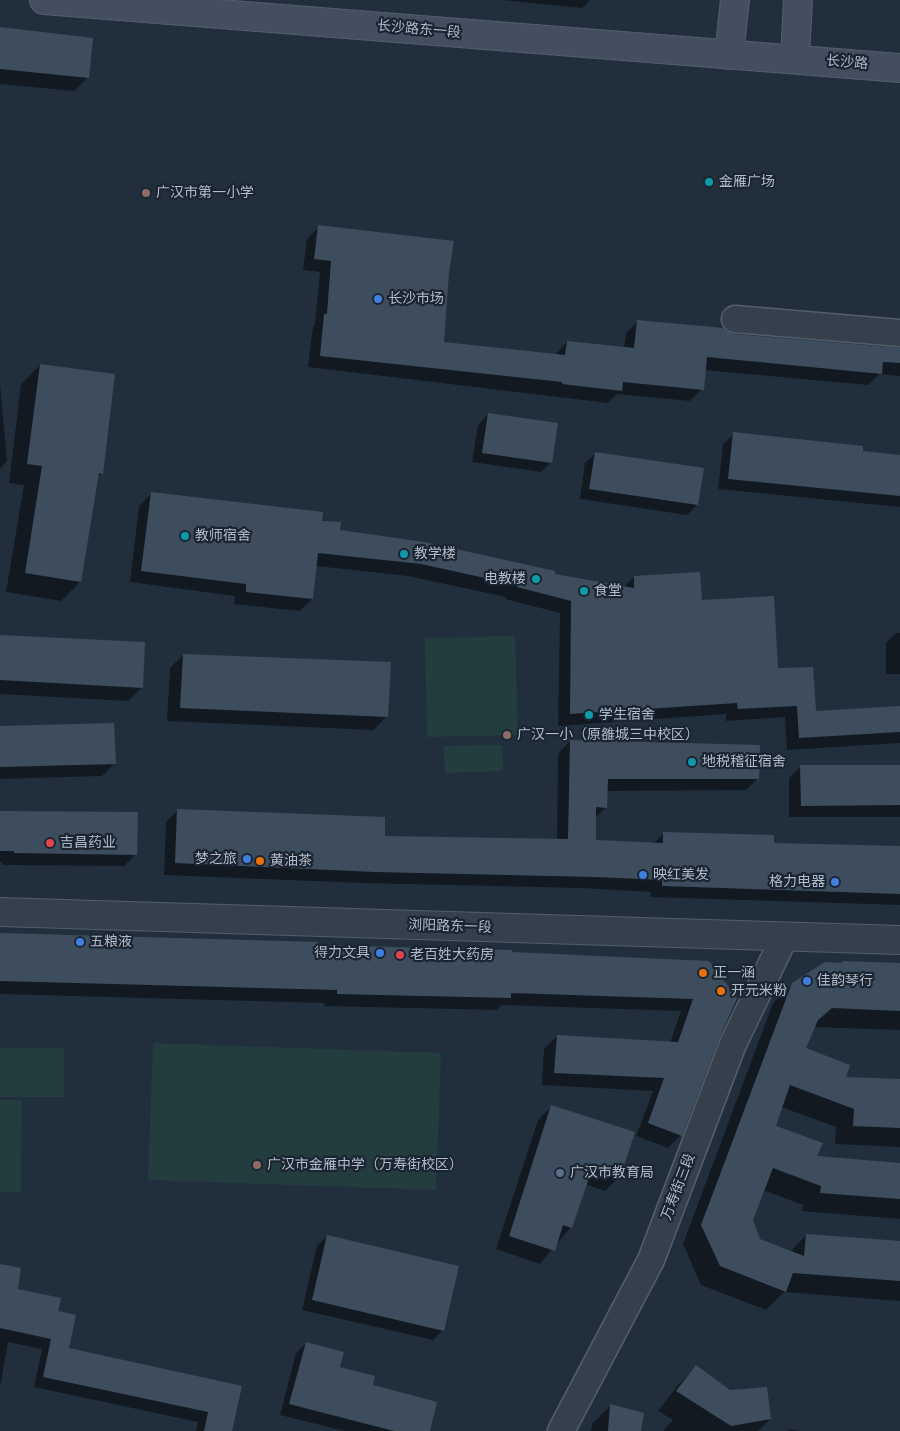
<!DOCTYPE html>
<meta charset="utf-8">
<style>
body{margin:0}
canvas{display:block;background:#212f3d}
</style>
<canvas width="900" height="1431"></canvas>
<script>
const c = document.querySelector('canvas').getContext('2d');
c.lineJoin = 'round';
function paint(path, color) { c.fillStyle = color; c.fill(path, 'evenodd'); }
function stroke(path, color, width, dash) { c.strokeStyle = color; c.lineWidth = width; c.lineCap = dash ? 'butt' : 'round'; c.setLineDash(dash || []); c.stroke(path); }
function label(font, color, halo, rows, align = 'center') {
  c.font = font + ' "Sofia Sans Condensed","Noto Sans SC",sans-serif'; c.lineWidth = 4.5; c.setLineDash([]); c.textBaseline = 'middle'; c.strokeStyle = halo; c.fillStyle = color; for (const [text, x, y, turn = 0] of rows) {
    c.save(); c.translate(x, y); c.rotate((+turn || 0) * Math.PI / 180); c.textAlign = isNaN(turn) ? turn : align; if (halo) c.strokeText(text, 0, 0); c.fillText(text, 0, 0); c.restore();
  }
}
const green = new Path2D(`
 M 515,636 L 518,735 L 427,737 L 425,638 Z
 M 502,745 L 503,771 L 445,773 L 444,746 Z
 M 153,1043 L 441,1053 L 436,1190 L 148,1180 Z
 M 0,1048 L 64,1048 L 64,1097 L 0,1097 Z
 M 0,1100 L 22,1100 L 21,1192 L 0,1192 Z`);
const shadow = new Path2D(`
 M 502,0 L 590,0 L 582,8 Z
 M 0,28 L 87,78 L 74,91 L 0,84 Z
 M 319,227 L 448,273 L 442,343 L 555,355 L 567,342 L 624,348 L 626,333 L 638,321 L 733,335 L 900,349 L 900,376 L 880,374 L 868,385 L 704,370 L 702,389 L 690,401 L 617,394 L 608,403 L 308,367 L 313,327 L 315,324 L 320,272 L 303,270 L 307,239 Z
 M 40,365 L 101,473 L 97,478 L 80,582 L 61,601 L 6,592 L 24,485 L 9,483 L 21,384 Z
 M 0,384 L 7,461 L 0,469 Z
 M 488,414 L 551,462 L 541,472 L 472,462 L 478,425 Z
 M 734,434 L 900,456 L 900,507 L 718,489 L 723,444 Z
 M 596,453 L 697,505 L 687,515 L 580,499 L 585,463 Z
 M 151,494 L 320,522 L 339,532 L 623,588 L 634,577 L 701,601 L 777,670 L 814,712 L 900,707 L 900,743 L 787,750 L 785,717 L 726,721 L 726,714 L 558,726 L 560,613 L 505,599 L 506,597 L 408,576 L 316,566 L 312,599 L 300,611 L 234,604 L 235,596 L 130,582 L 139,506 Z
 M 896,633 L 900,633 L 900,674 L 886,674 L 886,643 Z
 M 183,655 L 387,716 L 374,730 L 167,721 L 170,668 Z
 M 0,659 L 142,687 L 128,701 L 0,694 Z
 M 0,727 L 114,764 L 102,776 L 0,779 Z
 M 570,741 L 758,778 L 746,790 L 606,791 L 606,807 L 595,818 L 594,841 L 653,844 L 664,833 L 773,844 L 900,848 L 900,905 L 650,897 L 651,892 L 582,888 L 362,883 L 164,875 L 166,822 L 178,810 L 383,837 L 557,840 L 558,754 Z
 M 801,766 L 900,766 L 900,817 L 789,817 L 789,778 Z
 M 0,812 L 136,854 L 124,866 L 2,865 L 2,862 L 0,862 Z
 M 0,934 L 708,962 L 718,1038 L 681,1135 L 668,1148 L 636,1136 L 653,1091 L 542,1085 L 544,1049 L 557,1036 L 670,1043 L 681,1011 L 502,1005 L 497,1010 L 324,1006 L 325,1003 L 0,994 Z
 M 900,965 L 900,1030 L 813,1027 L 804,1049 L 844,1078 L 900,1080 L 900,1147 L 835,1144 L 836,1127 L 781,1107 L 774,1127 L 816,1158 L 900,1164 L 900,1219 L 802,1211 L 803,1205 L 763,1190 L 752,1220 L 759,1240 L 790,1252 L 806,1235 L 900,1242 L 900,1301 L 784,1292 L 766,1310 L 701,1285 L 683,1244 L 773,1003 L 793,984 Z
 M 552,1106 L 619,1177 L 605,1191 L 585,1184 L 571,1227 L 540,1264 L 496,1249 L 538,1120 Z
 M 327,1236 L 443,1330 L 433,1340 L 302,1310 L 317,1246 Z
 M 0,1267 L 16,1290 L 57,1312 L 68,1349 L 241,1387 L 231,1431 L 196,1431 L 198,1422 L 34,1387 L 42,1349 L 8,1342 L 0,1388 Z
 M 306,1343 L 339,1368 L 372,1386 L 429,1431 L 345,1431 L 280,1415 L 296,1353 Z
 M 696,1367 L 730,1391 L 770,1419 L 758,1431 L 663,1431 L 673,1420 L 658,1411 L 677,1386 Z
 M 611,1405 L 640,1431 L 591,1431 L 592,1424 Z
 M 789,1429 L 802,1431 L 787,1431 Z`);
const building = new Path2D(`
 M 0,27 L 93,38 L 89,78 L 0,69 Z
 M 318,225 L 454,241 L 449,273 L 444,342 L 565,355 L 567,341 L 634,348 L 637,320 L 723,328 L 734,334 L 900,348 L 900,363 L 883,362 L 882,374 L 707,357 L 704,390 L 623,382 L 622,391 L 562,384 L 562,382 L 320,356 L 324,314 L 327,314 L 331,261 L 314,259 Z
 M 40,364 L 115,374 L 103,474 L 99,473 L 81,582 L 25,573 L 42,466 L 27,464 Z
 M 488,413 L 558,423 L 552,463 L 482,453 Z
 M 733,432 L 863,446 L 863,451 L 900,455 L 900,496 L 728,479 Z
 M 595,452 L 704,468 L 698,505 L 589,489 Z
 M 151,492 L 323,512 L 322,521 L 341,522 L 340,530 L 424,542 L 555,571 L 555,574 L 634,588 L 634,576 L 700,572 L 702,600 L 774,596 L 778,668 L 813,667 L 816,711 L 900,706 L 900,732 L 799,738 L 797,706 L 738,709 L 737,703 L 570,714 L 571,601 L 517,587 L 517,585 L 421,564 L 318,553 L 313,599 L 246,592 L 246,584 L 141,571 Z
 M 0,635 L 145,642 L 143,688 L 0,680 Z
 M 183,654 L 391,662 L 388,717 L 180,708 Z
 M 114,723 L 116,764 L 0,767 L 0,726 Z
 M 570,740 L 760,745 L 759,779 L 608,779 L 607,808 L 596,807 L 596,840 L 663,843 L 663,832 L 774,835 L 774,843 L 900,846 L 900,894 L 662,886 L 662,880 L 595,877 L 375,872 L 175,863 L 177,809 L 385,817 L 385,836 L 568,839 Z
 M 800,765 L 900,765 L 900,805 L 801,806 Z
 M 0,811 L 138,812 L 137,855 L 14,853 L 14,851 L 0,851 Z
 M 0,933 L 318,942 L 318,945 L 512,950 L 512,952 L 709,961 L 737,998 L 719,1039 L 682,1136 L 648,1123 L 664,1078 L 554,1073 L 557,1035 L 678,1042 L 693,999 L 511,993 L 511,998 L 337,994 L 337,990 L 0,981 Z
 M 842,961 L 900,963 L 900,1011 L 832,1008 L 818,1020 L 806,1048 L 850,1065 L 846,1077 L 900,1079 L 900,1128 L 853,1126 L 854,1109 L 790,1085 L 776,1126 L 823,1143 L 817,1156 L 900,1163 L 900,1199 L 820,1193 L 821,1186 L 773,1168 L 753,1220 L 760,1239 L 804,1256 L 806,1234 L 900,1241 L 900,1281 L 793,1273 L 786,1292 L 720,1266 L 701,1225 L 792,983 L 825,962 L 842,963 Z
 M 551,1105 L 635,1132 L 620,1178 L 592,1169 L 572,1228 L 563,1225 L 555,1251 L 509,1236 Z
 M 327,1235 L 459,1266 L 444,1331 L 312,1300 Z
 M 0,1264 L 21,1268 L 18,1289 L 61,1298 L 58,1311 L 76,1315 L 69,1348 L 242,1386 L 232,1431 L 204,1431 L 208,1412 L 43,1377 L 51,1339 L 0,1328 Z
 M 306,1342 L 344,1352 L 340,1367 L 375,1376 L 373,1385 L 437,1402 L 430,1431 L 394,1431 L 289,1404 Z
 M 696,1365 L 730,1390 L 767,1387 L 771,1419 L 731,1426 L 676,1391 Z
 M 610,1404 L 644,1413 L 641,1431 L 608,1431 Z`);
const minor = new Path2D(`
 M 735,319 L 900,333
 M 561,1431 L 651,1260 L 733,1044 L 784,938`);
const tertiary = new Path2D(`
 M 0,912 L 900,940`);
const secondary = new Path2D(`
 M 44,0 L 900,68
 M 729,55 L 735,0
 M 795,58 L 798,0`);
const markers = [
 [709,182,5,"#0f9aa8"],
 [146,193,5,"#8d6e63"],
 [378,299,5,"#3f7fe0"],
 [185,536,5,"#0f9aa8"],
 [404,554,5,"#0f9aa8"],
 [536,579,5,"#0f9aa8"],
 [584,591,5,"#0f9aa8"],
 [589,715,5,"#0f9aa8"],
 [507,735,5,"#8d6e63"],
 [692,762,5,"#0f9aa8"],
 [50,843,5,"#e0444e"],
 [247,859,5,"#3f7fe0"],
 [260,861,5,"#e8710a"],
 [643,875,5,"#3f7fe0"],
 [835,882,5,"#3f7fe0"],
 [80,942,5,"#3f7fe0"],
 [380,953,5,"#3f7fe0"],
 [400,955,5,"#e0444e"],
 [703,973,5,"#e8710a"],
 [807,981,5,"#3f7fe0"],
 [721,991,5,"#e8710a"],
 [257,1165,5,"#8d6e63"],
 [560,1173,5,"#5c6f8a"]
];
const streetNames = [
 ["长沙路东一段",419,30,5],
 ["长沙路",847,63,5],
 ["浏阳路东一段",450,927,2],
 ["万寿街三段",679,1187,-69]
];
const poiNames = [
 ["金雁广场",719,182],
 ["广汉市第一小学",156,193],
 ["长沙市场",388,299],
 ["教师宿舍",195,536],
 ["教学楼",414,554],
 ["电教楼",526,579,"right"],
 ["食堂",594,591],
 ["学生宿舍",599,715],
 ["广汉一小（原雒城三中校区）",517,735],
 ["地税稽征宿舍",702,762],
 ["吉昌药业",60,843],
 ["梦之旅",237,859,"right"],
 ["黄油茶",270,861],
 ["映红美发",653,875],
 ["格力电器",825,882,"right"],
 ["五粮液",90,942],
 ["得力文具",370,953,"right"],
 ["老百姓大药房",410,955],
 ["正一涵",713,973],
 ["佳韵琴行",817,981],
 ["开元米粉",731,991],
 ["广汉市金雁中学（万寿街校区）",267,1165],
 ["广汉市教育局",570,1173]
];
paint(green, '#233c3e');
paint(shadow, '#0007');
paint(building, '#3d4d5d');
stroke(minor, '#545e6b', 29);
stroke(tertiary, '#545e6b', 30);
stroke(secondary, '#545e6b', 30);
stroke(minor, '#36404d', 26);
stroke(tertiary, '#36404d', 28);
stroke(secondary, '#434f61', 28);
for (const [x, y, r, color] of markers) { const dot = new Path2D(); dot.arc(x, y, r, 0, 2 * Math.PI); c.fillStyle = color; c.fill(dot); stroke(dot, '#1b2532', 2); }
label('14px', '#b1bbc9', '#1b2532', streetNames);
label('14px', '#b1bbc9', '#1b2532', poiNames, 'left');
</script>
